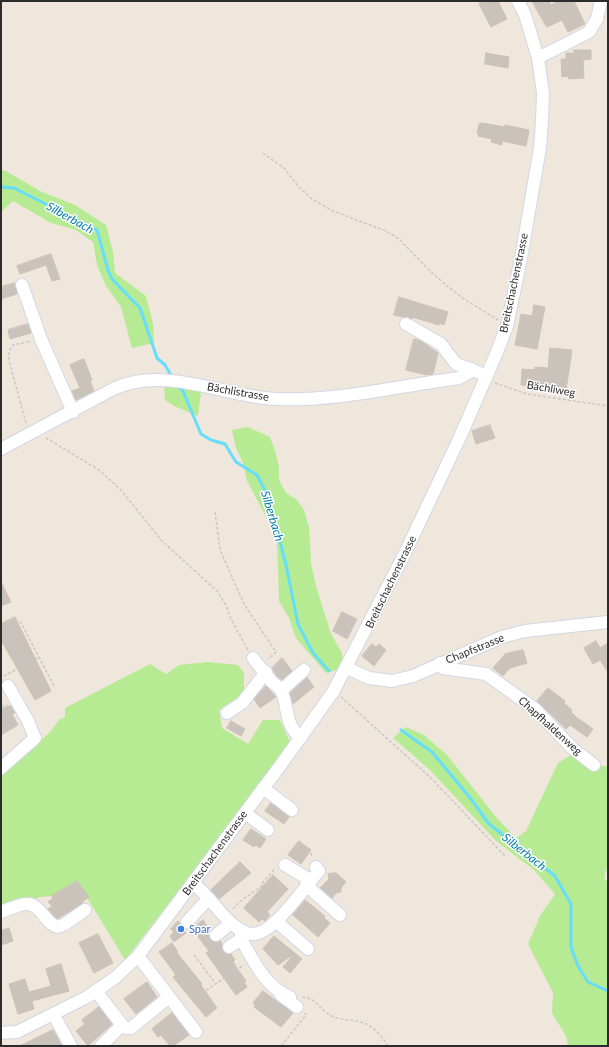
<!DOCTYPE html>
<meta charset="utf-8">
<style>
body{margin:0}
#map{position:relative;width:609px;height:1047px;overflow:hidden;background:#efe6dc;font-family:Lato,sans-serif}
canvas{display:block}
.frame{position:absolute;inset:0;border:2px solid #2c2c2c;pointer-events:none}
</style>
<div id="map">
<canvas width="609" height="1047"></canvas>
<div class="frame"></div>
</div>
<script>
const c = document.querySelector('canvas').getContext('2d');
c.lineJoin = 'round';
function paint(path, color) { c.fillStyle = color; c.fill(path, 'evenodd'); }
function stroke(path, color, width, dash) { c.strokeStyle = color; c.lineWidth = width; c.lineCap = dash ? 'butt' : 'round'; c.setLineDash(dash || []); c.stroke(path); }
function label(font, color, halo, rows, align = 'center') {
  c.font = font + ' Lato,sans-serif'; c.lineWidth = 3; c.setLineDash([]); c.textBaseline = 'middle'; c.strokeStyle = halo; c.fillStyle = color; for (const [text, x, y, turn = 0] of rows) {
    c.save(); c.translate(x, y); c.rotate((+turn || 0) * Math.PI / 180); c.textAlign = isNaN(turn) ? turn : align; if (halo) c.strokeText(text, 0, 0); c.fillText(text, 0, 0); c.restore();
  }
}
const green = new Path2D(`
 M 1,170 L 6,171 L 40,191 L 75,205 L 106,225 L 113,252 L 115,273 L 146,296 L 153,324 L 154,343 L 132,348 L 121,307 L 106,286 L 97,265 L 93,242 L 76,230 L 51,223 L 13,201 L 1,212 Z
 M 164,385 L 201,392 L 198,416 L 174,406 L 165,400 Z
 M 248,427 L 270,437 L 275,451 L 279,467 L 279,480 L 286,493 L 296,499 L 304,510 L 309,527 L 311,563 L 316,586 L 331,634 L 342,653 L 344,668 L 326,673 L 296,638 L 289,618 L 279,601 L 277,537 L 247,481 L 243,463 L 236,448 L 232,430 Z
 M 208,662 L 238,665 L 244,673 L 244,693 L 219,710 L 222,728 L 248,744 L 263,720 L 280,720 L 291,745 L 125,960 L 77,881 L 52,896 L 40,897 L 1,910 L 1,777 L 50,732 L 59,720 L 65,717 L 65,708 L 150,664 L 166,674 L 179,665 Z
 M 406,727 L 424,735 L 447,755 L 496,817 L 516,838 L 526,831 L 558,763 L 569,756 L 581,753 L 602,766 L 608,766 L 608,865 L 604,878 L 608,883 L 608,1046 L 568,1046 L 566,1036 L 552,1013 L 553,993 L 528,944 L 540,916 L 555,894 L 534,870 L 496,841 L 429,769 L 393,738 Z`);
const stream = new Path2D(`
 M 1,187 L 14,188 L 97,230 L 108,270 L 112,279 L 140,308 L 157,358 L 165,365 L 172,377
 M 177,386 L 183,391 L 201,434 L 211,440 L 225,444 L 236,462 L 257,475 L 268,496 L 286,565 L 298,624 L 313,653 L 329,671
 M 401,730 L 432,752 L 471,799 L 489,824 L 555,876 L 571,904 L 571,947 L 578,966 L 588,982 L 608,991`);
const building = new Path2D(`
 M 484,1 L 498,1 L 507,19 L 491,27 L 479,4 Z
 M 532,1 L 549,1 L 551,5 L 558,1 L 574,1 L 585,24 L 568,32 L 562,20 L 547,27 Z
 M 574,50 L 591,50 L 591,59 L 583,60 L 584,78 L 569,79 L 568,76 L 562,77 L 561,59 L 566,59 L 566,53 L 574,53 Z
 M 486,53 L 509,57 L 508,68 L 485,64 Z
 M 482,123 L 505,127 L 505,125 L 529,130 L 526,146 L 502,141 L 502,145 L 491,142 L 492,139 L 478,136 L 479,133 L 477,133 L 479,124 Z
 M 51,254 L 60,279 L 52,281 L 46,265 L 20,274 L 17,266 Z
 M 15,283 L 17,294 L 1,299 L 1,287 Z
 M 399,297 L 448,312 L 444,325 L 439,323 L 439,325 L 412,317 L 412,319 L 394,315 Z
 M 534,305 L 545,307 L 537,349 L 515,345 L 521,314 L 532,316 Z
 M 28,324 L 31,333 L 10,339 L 8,330 Z
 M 414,339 L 421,341 L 438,353 L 433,374 L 427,375 L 406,370 Z
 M 550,348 L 572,350 L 566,390 L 562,390 L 562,393 L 534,390 L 534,386 L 521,385 L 522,369 L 535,370 L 535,367 L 548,368 Z
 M 84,359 L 92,380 L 90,381 L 94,391 L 76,400 L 72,391 L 80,388 L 70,365 Z
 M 490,425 L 495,438 L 476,444 L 472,431 Z
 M 1,582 L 11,602 L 1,606 Z
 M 342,612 L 357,619 L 347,639 L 333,631 Z
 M 15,617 L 51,691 L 35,700 L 1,640 L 1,624 Z
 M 596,641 L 600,648 L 608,643 L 608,672 L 600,660 L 593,664 L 584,648 Z
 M 372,644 L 376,647 L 379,644 L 386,650 L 374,666 L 362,656 Z
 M 523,650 L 527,663 L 510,668 L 503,676 L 493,668 L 505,654 Z
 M 282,658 L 292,671 L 282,680 L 277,676 L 272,668 Z
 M 307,677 L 314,687 L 293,704 L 290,693 Z
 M 266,686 L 276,697 L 260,708 L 254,699 Z
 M 548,688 L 565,701 L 564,703 L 572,710 L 571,712 L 576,717 L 593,729 L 587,737 L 570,725 L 566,729 L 537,701 Z
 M 7,706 L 11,706 L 15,713 L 12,714 L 18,725 L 1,735 L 1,710 Z
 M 231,721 L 245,729 L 241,736 L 227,728 Z
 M 271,803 L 289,817 L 284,824 L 265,811 Z
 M 251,829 L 266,839 L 260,848 L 256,845 L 254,847 L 243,840 Z
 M 299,841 L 311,850 L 301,864 L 288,855 Z
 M 240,862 L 251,873 L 219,899 L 211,890 Z
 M 336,873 L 346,882 L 341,888 L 341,892 L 336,893 L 332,898 L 320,888 L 329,879 L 328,874 Z
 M 273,875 L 288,889 L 267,912 L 270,915 L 265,921 L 262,919 L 259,922 L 244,908 Z
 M 77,881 L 89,897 L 82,902 L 83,903 L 57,919 L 48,909 L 52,906 L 48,902 L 53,898 L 52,896 Z
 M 305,900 L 325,916 L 324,918 L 330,923 L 318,937 L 293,915 Z
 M 203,920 L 210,930 L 209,936 L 210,939 L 214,942 L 221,941 L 223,951 L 226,954 L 231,954 L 235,960 L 233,961 L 236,967 L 246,981 L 244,982 L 247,987 L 236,995 L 206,953 L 209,951 L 205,946 L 192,929 Z
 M 178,921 L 186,933 L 174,942 L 170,936 L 174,932 L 171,929 Z
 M 9,928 L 13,941 L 1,945 L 1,931 Z
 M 98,934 L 113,963 L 94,973 L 79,943 Z
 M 274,936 L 302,959 L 290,973 L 283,967 L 294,954 L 278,965 L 263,949 Z
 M 172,943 L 178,952 L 177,953 L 202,984 L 201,985 L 217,1008 L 206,1017 L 173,977 L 176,975 L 159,952 Z
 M 61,964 L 69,991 L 32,1001 L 34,1009 L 18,1014 L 9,984 L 25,979 L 29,992 L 51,986 L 46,969 Z
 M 147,982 L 157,997 L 136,1014 L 124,999 Z
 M 263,991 L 293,1013 L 281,1027 L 254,1007 L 255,1005 L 253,1003 Z
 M 99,1007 L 112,1024 L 88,1046 L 76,1031 L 85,1024 L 82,1020 Z
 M 172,1013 L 189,1035 L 173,1046 L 170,1046 L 161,1035 L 158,1037 L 152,1029 Z
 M 53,1030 L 62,1046 L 20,1046 Z`);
const path = new Path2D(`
 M 263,153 L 284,168 L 299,187 L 312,199 L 333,211 L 386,231 L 399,239 L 429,270 L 447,286 L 464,299 L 498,320
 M 495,383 L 527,394 L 608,406
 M 26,423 L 9,361 L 9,351 L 13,345 L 31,341
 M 46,438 L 99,470 L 121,490 L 162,541 L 217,591 L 226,605 L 231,619 L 248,650
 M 215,512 L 220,550 L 244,604 L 276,652 L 268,659
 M 20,621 L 55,688
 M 4,676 L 39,657
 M 341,697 L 431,778 L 506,857
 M 1,707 L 6,704
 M 603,769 L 608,772
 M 311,853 L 312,858
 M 233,909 L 239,902 L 263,885 L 263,882 L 275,869
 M 194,955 L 215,983
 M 202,993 L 244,965
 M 302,997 C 317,998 319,1009 330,1015 C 340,1021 350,1019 360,1022 C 372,1024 382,1036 388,1046
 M 281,1046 L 306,1015 L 305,1013`);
const minor = new Path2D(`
 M 538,58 L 589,32 L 597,19 L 601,1
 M 22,285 L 41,339 L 73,412
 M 406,324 L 441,344 L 456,364 L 473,370
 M 1,449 L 115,388 C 167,366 222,396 275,399 C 336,402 398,386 459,378 L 473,370 L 486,376
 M 253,658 C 259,666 265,673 271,681 C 274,684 280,687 282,692 C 288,707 285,726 301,738
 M 440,663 L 443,668 L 486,674 L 535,709 L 572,748 L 594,765
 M 347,668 L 369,678 L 392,681 L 413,676 L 502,637 L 525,631 L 608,622
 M 282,690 L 304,670
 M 227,713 L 242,703 L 266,672
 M 1,768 L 35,738 L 28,721 L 8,686
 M 263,788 L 292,810
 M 245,813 L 268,830
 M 285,865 L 310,880
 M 193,883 C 207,894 218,911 231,923 C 237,928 244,934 253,934 C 275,933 304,887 319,871 L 316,867
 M 306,885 L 340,915
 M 1,912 C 9,909 17,905 25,904 C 40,902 45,924 58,927 L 65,924 L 85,910
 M 276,921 L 308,949
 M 187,922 L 208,899
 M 241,931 L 241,939 C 254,961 264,986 290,997
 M 216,935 L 231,923
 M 229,947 L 241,939
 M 138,956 L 196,1032
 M 96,991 L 122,1025 L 101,1046
 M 281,995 L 297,1007
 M 53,1014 L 71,1046
 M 122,1025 L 126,1028 L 131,1028 L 169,997
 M 1,1033 L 17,1032 L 87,997 L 116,977 L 138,956 L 280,766 L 333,692 L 405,553 L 460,437 L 497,352 L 507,326 L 521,258 L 540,148 L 542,121 L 543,93 L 538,58 L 525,15 L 518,1`);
const markers = [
 [181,929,4,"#3f7fe0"]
];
const streetNames = [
 ["Breitschachenstrasse",514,283,-78],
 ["Bächliweg",551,389,10],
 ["Bächlistrasse",238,392,10],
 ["Breitschachenstrasse",391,582,-64],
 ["Chapfstrasse",475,649,-22],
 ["Chapfhaldenweg",550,726,42],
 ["Breitschachenstrasse",215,853,-54]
];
const shopNames = [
 ["Spar",189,929]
];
const waterNames = [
 ["Silberbach",70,218,29],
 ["Silberbach",272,516,73],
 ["Silberbach",524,852,38]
];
paint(green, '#b7eb93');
stroke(stream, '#65defb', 3);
paint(building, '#cac3bc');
stroke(building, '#cbc2b6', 1);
stroke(minor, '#d1d7e6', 14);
stroke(path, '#c8c8c8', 1.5, [3, 2]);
stroke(minor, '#fff', 12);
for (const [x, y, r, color] of markers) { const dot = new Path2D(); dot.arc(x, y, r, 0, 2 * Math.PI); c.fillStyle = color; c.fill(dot); stroke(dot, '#fff', 1.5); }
label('11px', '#2c2c2c', '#fff', streetNames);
label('11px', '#366cbe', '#fff', shopNames, 'left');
label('italic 12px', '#007cab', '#fff', waterNames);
</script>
